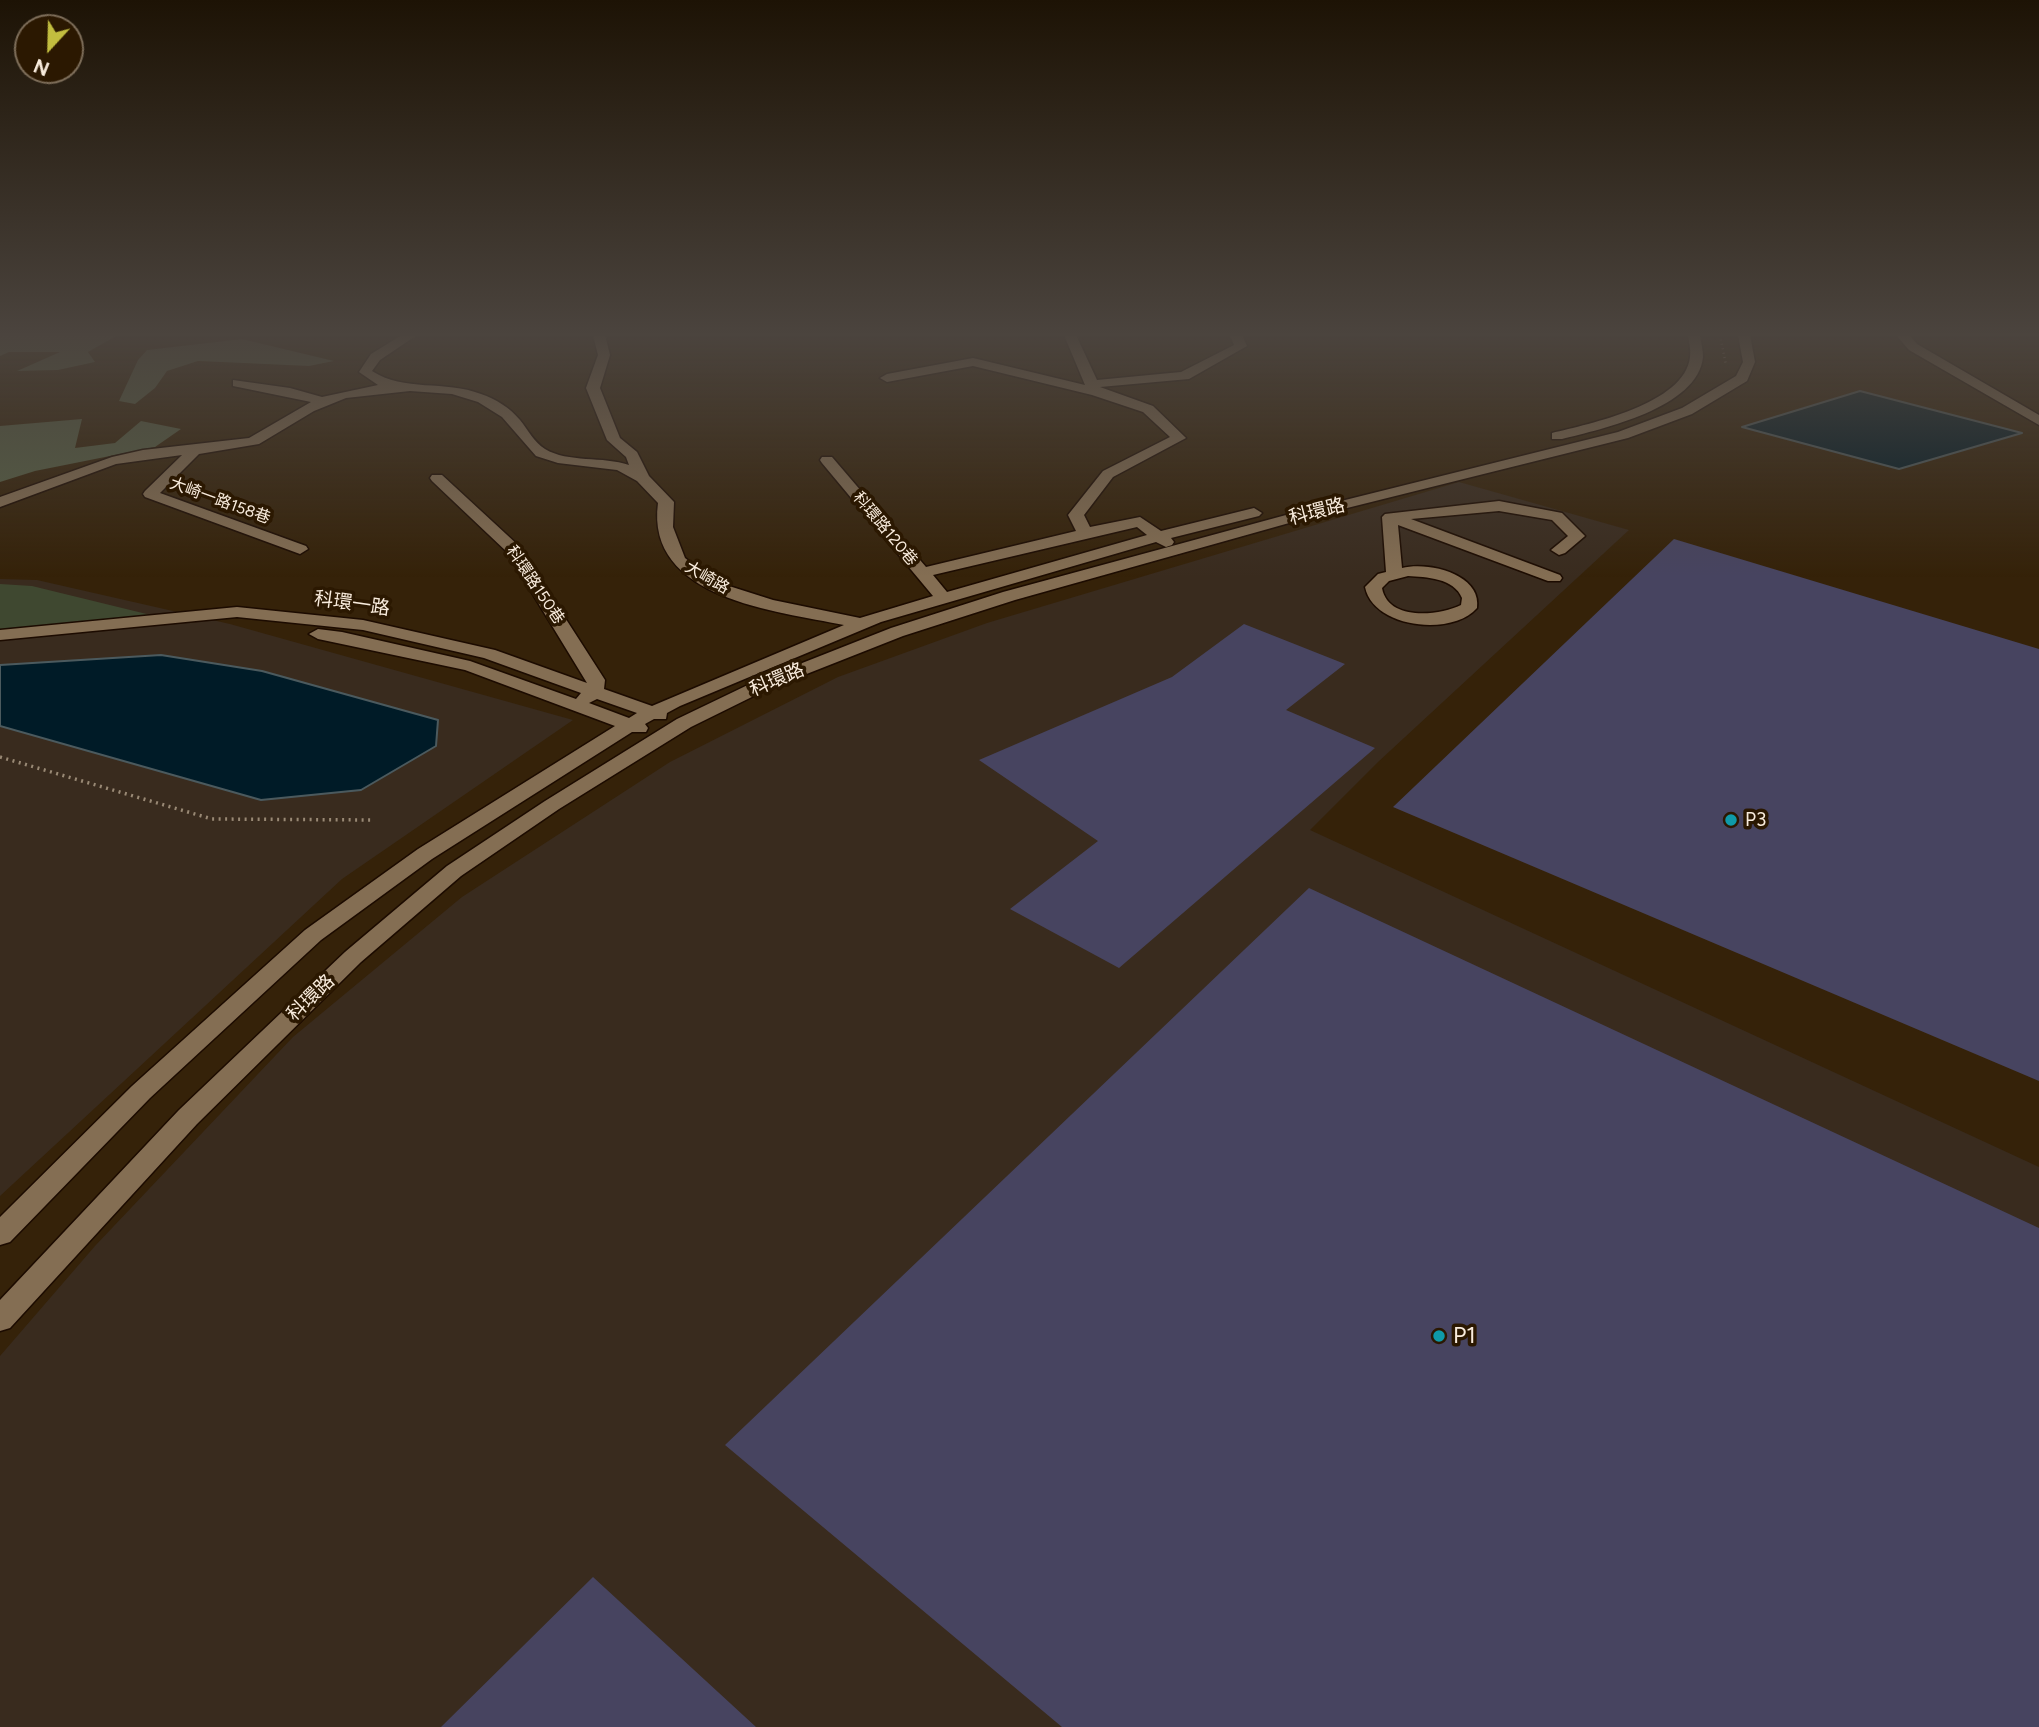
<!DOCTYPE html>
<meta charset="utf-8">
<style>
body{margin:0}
#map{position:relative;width:2039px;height:1727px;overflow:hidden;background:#352209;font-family:Figtree,sans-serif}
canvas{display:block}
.north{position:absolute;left:14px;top:14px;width:70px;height:70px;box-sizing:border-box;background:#2b1801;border:2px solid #7d6d59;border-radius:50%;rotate:202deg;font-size:19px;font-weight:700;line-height:28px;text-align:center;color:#f9ecdd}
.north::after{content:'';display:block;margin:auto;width:24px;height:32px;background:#c2bd3f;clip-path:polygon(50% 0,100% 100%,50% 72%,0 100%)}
</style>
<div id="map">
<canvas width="2039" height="1727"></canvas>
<div class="north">N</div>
</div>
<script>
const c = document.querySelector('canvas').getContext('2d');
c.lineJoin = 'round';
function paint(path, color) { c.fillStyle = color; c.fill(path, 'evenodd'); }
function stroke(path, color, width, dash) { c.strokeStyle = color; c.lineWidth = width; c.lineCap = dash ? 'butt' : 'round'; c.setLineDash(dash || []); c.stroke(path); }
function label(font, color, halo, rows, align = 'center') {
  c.font = font + ' Figtree,"Noto Sans TC",sans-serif'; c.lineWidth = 7; c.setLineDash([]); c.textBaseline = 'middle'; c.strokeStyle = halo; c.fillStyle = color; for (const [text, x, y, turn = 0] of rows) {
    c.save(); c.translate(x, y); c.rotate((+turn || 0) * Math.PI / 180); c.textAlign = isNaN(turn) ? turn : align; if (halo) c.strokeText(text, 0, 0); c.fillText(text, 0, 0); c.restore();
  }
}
const industrial = new Path2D(`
 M 1459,482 L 1629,530 L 1378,762 L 1310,830 L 2039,1167 L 2039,1727 L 0,1727 L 0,1356 L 95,1246 L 293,1037 L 462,897 L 670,762 L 838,677 L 987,623 Z
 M 0,579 L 37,580 L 230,624 L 573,720 L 342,879 L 0,1196 Z`);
const green = new Path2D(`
 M 0,584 L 32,586 L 163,618 L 0,631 Z`);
const forest = new Path2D(`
 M 0,335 L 118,335 L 88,352 L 95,362 L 58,370 L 17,371 L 60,352 L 9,352 L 0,356 Z
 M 242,339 L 334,361 L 309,366 L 198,361 L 167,371 L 155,388 L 135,404 L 119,401 L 138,360 L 147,350 Z
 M 82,419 L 75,448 L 115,443 L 141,421 L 181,429 L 155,447 L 35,471 L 0,482 L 0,426 Z`);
const water = new Path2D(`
 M 1860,391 L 2022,433 L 1899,469 L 1742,427 Z
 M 161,655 L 262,671 L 438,720 L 436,746 L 361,790 L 261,800 L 0,726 L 0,665 Z`);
const building = new Path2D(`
 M 1674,539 L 2039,649 L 2039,1081 L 1393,807 Z
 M 1244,624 L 1345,664 L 1286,710 L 1375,748 L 1119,968 L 1010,909 L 1098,841 L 979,760 L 1172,677 Z
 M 1309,888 L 2039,1228 L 2039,1727 L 1062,1727 L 725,1445 Z
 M 593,1577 L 756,1727 L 441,1727 Z`);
const pathFar1 = new Path2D(`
 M 1720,335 L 1726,365`);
const path = new Path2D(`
 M 0,757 L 212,819 L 374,820`);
const minor = new Path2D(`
 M 402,335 L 417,335 L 380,360 L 372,371 C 404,392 445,380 481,394 C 496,399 510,408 520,420 C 528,430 534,442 545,449 C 568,463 603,456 629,465 L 626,457 L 607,440 L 586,388 L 598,355 L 593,335 L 605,335 L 610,355 L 600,388 L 620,438 L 637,452 L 649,476 L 674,502 L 673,527 L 685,558 L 708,576 L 729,586 L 773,600 L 860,618 L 933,596 L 822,463 L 820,460 L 822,457 L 832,457 L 926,567 L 1076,531 L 1068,515 L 1103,471 L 1170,437 L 1143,412 L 1092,395 L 973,366 L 887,382 L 880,378 L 887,374 L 973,358 L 1085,385 L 1064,335 L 1076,335 L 1097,380 L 1181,372 L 1234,345 L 1230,335 L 1242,335 L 1247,346 L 1189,379 L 1100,387 L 1153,406 L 1186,438 L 1113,477 L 1084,515 L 1090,527 L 1140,517 L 1161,531 L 1254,508 L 1262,513 L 1259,516 L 1171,538 L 1174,542 L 1172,545 L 1166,547 L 1156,542 L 881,622 L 680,706 L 667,713 L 666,719 L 654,719 L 645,724 L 648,728 L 646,732 L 632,732 L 432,859 L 321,940 L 150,1098 L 10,1242 L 0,1245 L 0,1217 L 132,1086 L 305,930 L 418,849 L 615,726 L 465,670 L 318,639 L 309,634 L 318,629 L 342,632 L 470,661 L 576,699 L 581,693 L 484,658 L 363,630 L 237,617 L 0,640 L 0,630 L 237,607 L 363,620 L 495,650 L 587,683 L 507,552 L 432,481 L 430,478 L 432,475 L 442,475 L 519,546 L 605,680 L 604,689 L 652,706 L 844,625 C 776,611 645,599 658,503 L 637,481 L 617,470 L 558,463 L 536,456 L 502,417 L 478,402 L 452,394 L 410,391 L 346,398 L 314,411 L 259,444 L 199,454 L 160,493 L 306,546 L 308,549 L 300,554 L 145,497 L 143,494 L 145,491 L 182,455 L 116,464 L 0,507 L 0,497 L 112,457 L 143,450 L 249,438 L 311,402 L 233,386 L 233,380 L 290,388 L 322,397 L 378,385 L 359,372 L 371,354 ZM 1137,527 L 1147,535 L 947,592 L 933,575 ZM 597,699 L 637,713 L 629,718 L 589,703 Z
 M 1688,335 L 1700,335 C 1701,342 1703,350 1703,357 C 1698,408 1602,429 1562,439 L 1552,439 L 1552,433 C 1589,424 1685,404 1690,357 C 1691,350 1689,342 1688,335 Z
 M 1738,335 L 1750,335 L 1755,362 L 1747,381 L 1692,414 L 1628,438 L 1307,518 L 1015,600 L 903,636 L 766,690 L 691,727 L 559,809 L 461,876 L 361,962 L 197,1124 L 10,1328 L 0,1331 L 0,1300 L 179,1110 L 345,952 L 447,866 L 545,801 L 677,719 L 754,682 L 891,628 L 1003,592 L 1297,512 L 1618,432 L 1682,408 L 1736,376 L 1743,362 Z
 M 1896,335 L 1909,335 L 1917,344 L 2039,415 L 2039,425 L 1909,350 Z
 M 1499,501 L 1562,513 L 1585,536 L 1565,553 L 1559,555 L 1551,550 L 1568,536 L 1552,520 L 1499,511 L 1411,519 L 1560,575 L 1562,578 L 1560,581 L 1548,581 L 1398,525 L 1402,568 C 1428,561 1482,574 1477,608 C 1452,637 1373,628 1365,587 L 1378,574 L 1386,572 L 1382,517 L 1385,514 ZM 1408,576 C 1426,577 1454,578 1462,598 L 1461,605 C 1438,616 1388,621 1382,588 L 1389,581 Z`);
const markers = [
 [1731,820,7,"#0f9aa8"],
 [1439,1336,7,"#0f9aa8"]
];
const farStreetnames = [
 ["大崎一路158巷",220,501,20],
 ["科環路120巷",885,529,50],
 ["大崎路",707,578,30],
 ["科環路150巷",535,585,56]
];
const streetNames = [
 ["科環路",1317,512,-14],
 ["科環一路",352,604,8],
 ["科環路",777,680,-23],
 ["科環路",311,998,-44]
];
const poiNames = [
 ["P3",1745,820]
];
const nearPoinames = [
 ["P1",1453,1336]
];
paint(industrial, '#392b1e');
paint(green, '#3f4830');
paint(forest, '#566046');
paint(water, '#001b27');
stroke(water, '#4b5a5e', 2);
paint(building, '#474460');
stroke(minor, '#1c0b00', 3);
stroke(pathFar1, '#998975', 2.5, [1, 3.5]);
stroke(path, '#998975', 3.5, [2, 4.5]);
paint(minor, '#846e53');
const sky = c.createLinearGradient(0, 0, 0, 577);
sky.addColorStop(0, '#1d1305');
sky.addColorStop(0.58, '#4b443e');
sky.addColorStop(1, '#4b443e00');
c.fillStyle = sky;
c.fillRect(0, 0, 2039, 577);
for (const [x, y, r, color] of markers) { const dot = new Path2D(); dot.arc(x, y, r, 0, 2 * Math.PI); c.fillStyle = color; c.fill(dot); stroke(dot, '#2b1801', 2.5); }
label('16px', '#f9ecdd', '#2b1801', farStreetnames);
label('19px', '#f9ecdd', '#2b1801', streetNames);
label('19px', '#f9ecdd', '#2b1801', poiNames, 'left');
label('23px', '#f9ecdd', '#2b1801', nearPoinames, 'left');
</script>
